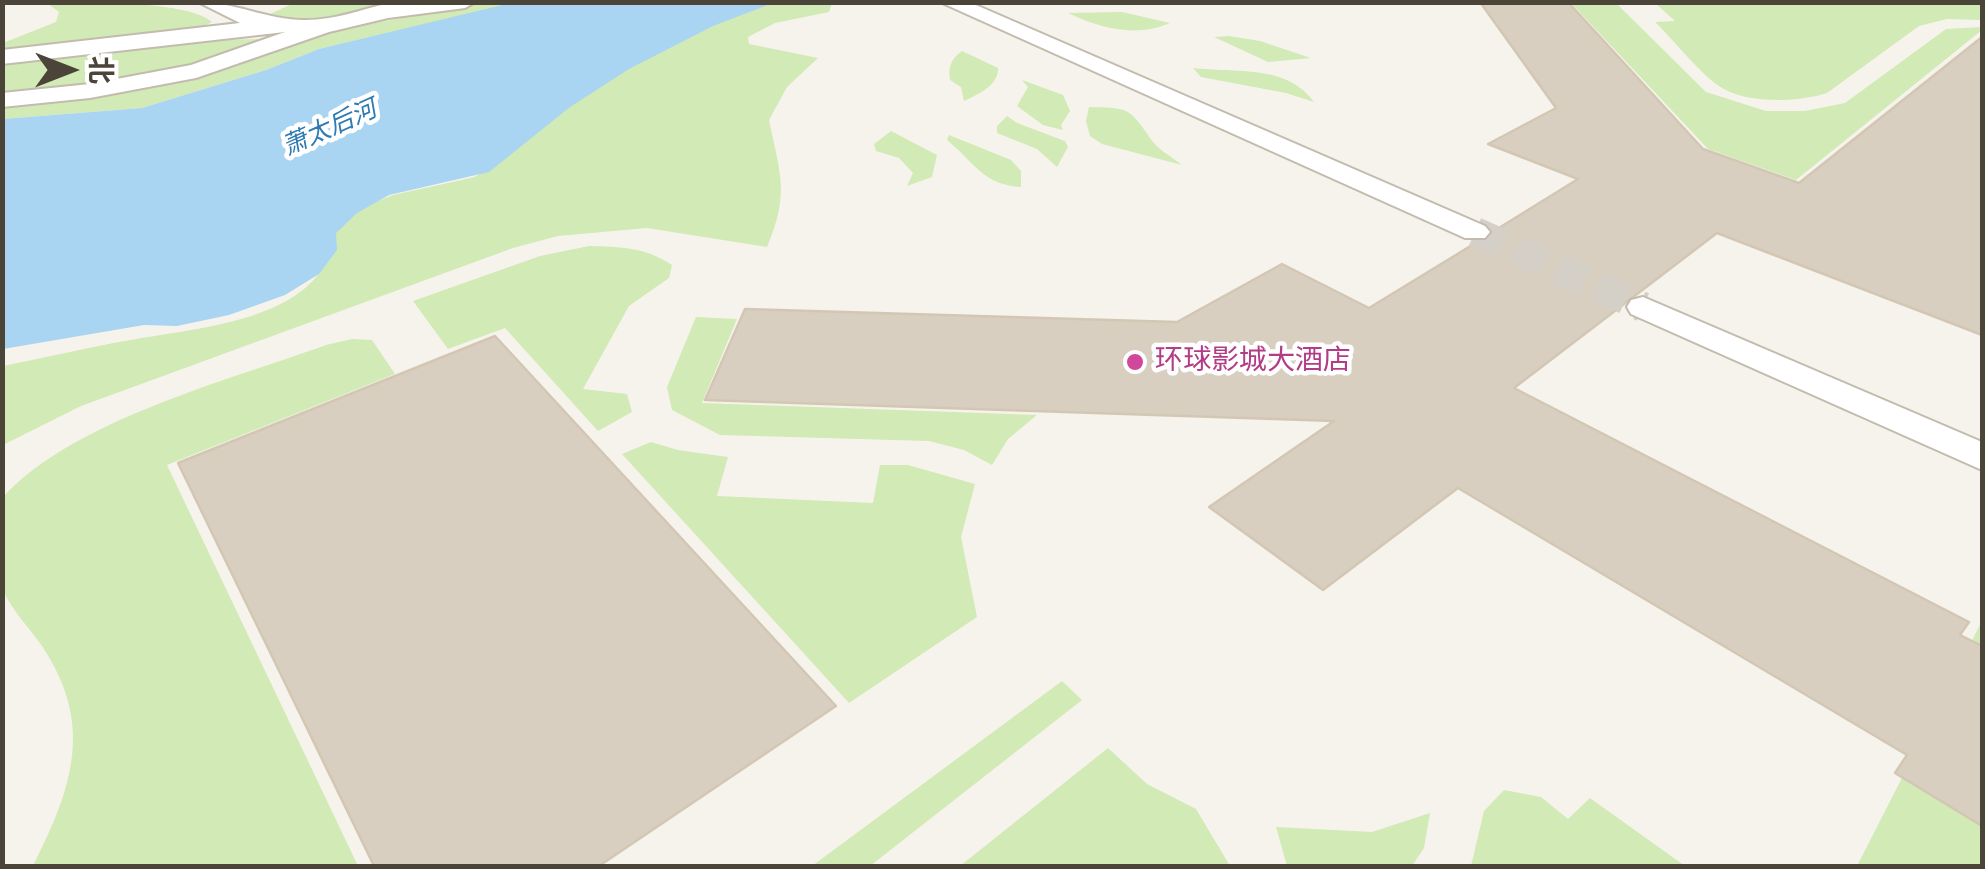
<!DOCTYPE html>
<meta charset="utf-8">
<style>
body{margin:0}
#map{position:relative;width:1985px;height:869px;overflow:hidden;background:#f6f3ec;font-family:"DM Sans","Noto Sans SC",sans-serif}
canvas{display:block}
.frame{position:absolute;inset:0;border:5px solid #4b4439;pointer-events:none}
.north{position:absolute;left:20px;top:20px;width:100px;height:100px;-webkit-text-stroke:8px #fff;paint-order:stroke;rotate:90deg;font-size:28px;font-weight:700;line-height:40px;text-align:center;color:#4b4439}
.north::after{content:'';display:block;margin:auto;width:35px;height:45px;background:#4b4439;clip-path:polygon(50% 0,100% 100%,50% 72%,0 100%)}
</style>
<div id="map">
<canvas width="1985" height="869"></canvas>
<div class="frame"></div>
<div class="north">北</div>
</div>
<script>
const c = document.querySelector('canvas').getContext('2d');
c.lineJoin = 'round';
function paint(path, color) { c.fillStyle = color; c.fill(path, 'evenodd'); }
function stroke(path, color, width, dash) { c.strokeStyle = color; c.lineWidth = width; c.lineCap = dash ? 'butt' : 'round'; c.setLineDash(dash || []); c.stroke(path); }
function label(font, color, halo, rows, align = 'center') {
  c.font = font + ' "DM Sans","Noto Sans SC",sans-serif'; c.lineWidth = 9; c.setLineDash([]); c.textBaseline = 'middle'; c.strokeStyle = halo; c.fillStyle = color; for (const [text, x, y, turn = 0] of rows) {
    c.save(); c.translate(x, y); c.rotate((+turn || 0) * Math.PI / 180); c.textAlign = isNaN(turn) ? turn : align; if (halo) c.strokeText(text, 0, 0); c.fillText(text, 0, 0); c.restore();
  }
}
const green = new Path2D(`
 M 329,2 L 394,3 C 353,16 312,24 270,14 L 294,3 Z
 M 47,3 C 88,3 185,0 212,22 L 203,27 L 3,52 L 3,43 L 56,22 L 59,12 Z
 M 483,3 L 515,3 L 319,49 L 266,70 L 142,108 L 3,119 L 2,109 L 198,75 L 347,28 Z
 M 772,3 L 832,3 L 829,12 L 775,23 L 748,37 L 749,44 L 818,58 L 787,87 L 769,120 C 780,174 790,193 767,247 L 647,228 L 558,236 L 513,248 L 81,406 L 3,445 L 3,366 C 45,358 88,347 131,340 C 200,327 330,321 335,228 L 353,211 L 393,195 L 475,177 L 600,82 L 721,21 Z
 M 1571,3 L 1617,4 L 1706,92 L 1766,111 L 1805,111 L 1845,103 L 1946,29 L 1982,27 L 1982,30 L 1796,180 L 1708,149 Z
 M 1655,3 L 1982,3 L 1982,20 L 1947,19 L 1919,26 L 1827,93 C 1800,102 1751,104 1724,89 C 1702,77 1674,40 1655,22 L 1675,21 Z
 M 1122,12 L 1170,23 C 1136,38 1099,28 1068,13 Z
 M 1229,36 L 1260,41 L 1311,58 L 1268,62 L 1214,37 Z
 M 262,39 L 260,45 C 177,76 90,84 3,95 L 3,63 L 203,40 Z
 M 962,51 L 998,68 C 999,85 979,94 964,101 L 961,87 L 950,80 C 948,67 951,59 962,51 Z
 M 1193,68 C 1235,73 1287,64 1314,102 L 1286,93 L 1201,77 Z
 M 1022,80 L 1063,95 L 1070,111 L 1061,125 L 1063,130 L 1043,125 L 1017,106 L 1028,87 Z
 M 1089,107 C 1128,108 1129,107 1150,138 C 1157,149 1172,157 1182,165 L 1102,144 L 1090,136 L 1086,121 Z
 M 1007,116 L 1017,123 L 1065,141 L 1068,147 L 1057,167 L 1037,149 L 997,133 L 997,126 Z
 M 891,131 L 937,155 L 932,177 L 907,186 L 913,173 L 899,158 L 876,151 L 874,144 Z
 M 949,135 L 1011,160 L 1021,171 L 1021,187 C 983,185 974,162 947,140 Z
 M 589,246 C 621,247 645,247 672,265 L 669,278 L 629,306 L 583,389 L 627,394 L 632,412 L 598,431 L 505,328 L 448,349 L 413,301 L 540,256 Z
 M 696,317 L 737,319 L 702,403 L 1037,415 L 1008,439 L 992,465 L 964,450 L 929,441 L 720,435 L 672,410 L 667,387 Z
 M 352,339 L 372,340 L 395,374 L 167,465 L 358,866 L 33,866 C 70,792 94,730 47,654 C 35,633 12,612 3,590 C 0,574 2,517 3,497 C 74,420 227,381 326,345 Z
 M 651,442 L 678,450 L 728,457 L 717,496 L 873,503 L 880,465 L 908,465 L 975,484 L 961,537 L 977,617 L 849,703 L 622,454 Z
 M 1982,621 L 1982,866 L 1857,866 Z
 M 1062,681 L 1082,700 L 870,866 L 812,866 Z
 M 1108,748 L 1147,784 L 1196,809 L 1230,866 L 960,866 Z
 M 1504,790 L 1541,797 L 1568,819 L 1590,798 L 1685,866 L 1471,866 L 1484,811 Z
 M 1430,813 L 1424,848 L 1412,866 L 1287,866 L 1276,827 L 1372,832 Z`);
const water = new Path2D(`
 M 515,2 L 773,3 L 713,26 L 629,69 L 570,107 L 489,172 L 389,195 L 357,213 L 336,233 L 337,250 L 319,274 L 285,295 L 229,315 L 177,326 L 144,325 L 3,349 L 3,119 L 142,108 L 266,70 L 319,49 Z`);
const building = new Path2D(`
 M 1480,2 L 1568,2 L 1703,149 L 1799,183 L 1982,37 L 1982,335 L 1717,233 L 1514,388 L 1969,622 L 1960,635 L 1982,646 L 1982,826 L 1895,773 L 1907,755 L 1458,488 L 1323,590 L 1209,507 L 1334,421 L 705,400 L 745,309 L 1177,322 L 1282,264 L 1369,308 L 1477,242 L 1488,240 L 1494,231 L 1578,179 L 1488,144 L 1556,108 Z
 M 495,336 L 836,706 L 599,866 L 374,866 L 178,463 Z`);
const pedestrianTunnel = new Path2D(`
 M 1475,232 L 1643,307`);
const pedestrian = new Path2D(`
 M 198,2 C 235,2 267,20 305,20 C 335,20 360,10 389,3 C 415,0 448,2 475,2 L 465,8 L 388,18 L 329,32 L 196,78 L 90,98 L 2,107 L 2,93 L 90,84 L 191,65 L 285,32 L 2,64 L 2,50 L 240,23 Z
 M 940,2 L 969,2 L 1485,226 L 1490,232 L 1485,238 L 1465,238 Z
 M 1643,297 L 1982,442 L 1982,470 L 1631,314 L 1627,307 L 1631,300 Z`);
const markers = [
 [1135,362,10,"#d1479c"]
];
const farWaternames = [
 ["萧太后河",330,129,-24]
];
const hotelNames = [
 ["环球影城大酒店",1155,362]
];
paint(green, '#d2eab5');
paint(water, '#a9d4f2');
paint(building, '#d8cfc1');
stroke(building, '#d3c7b4', 2.5);
stroke(pedestrianTunnel, '#d4d0c8', 30, [30, 15]);
stroke(pedestrian, '#c2bbae', 4);
paint(pedestrian, '#fff');
for (const [x, y, r, color] of markers) { const dot = new Path2D(); dot.arc(x, y, r, 0, 2 * Math.PI); c.fillStyle = color; c.fill(dot); stroke(dot, '#fff', 4); }
label('italic 25px', '#2e7ab2', '#fff', farWaternames);
label('28px', '#b23c85', '#fff', hotelNames, 'left');
</script>
